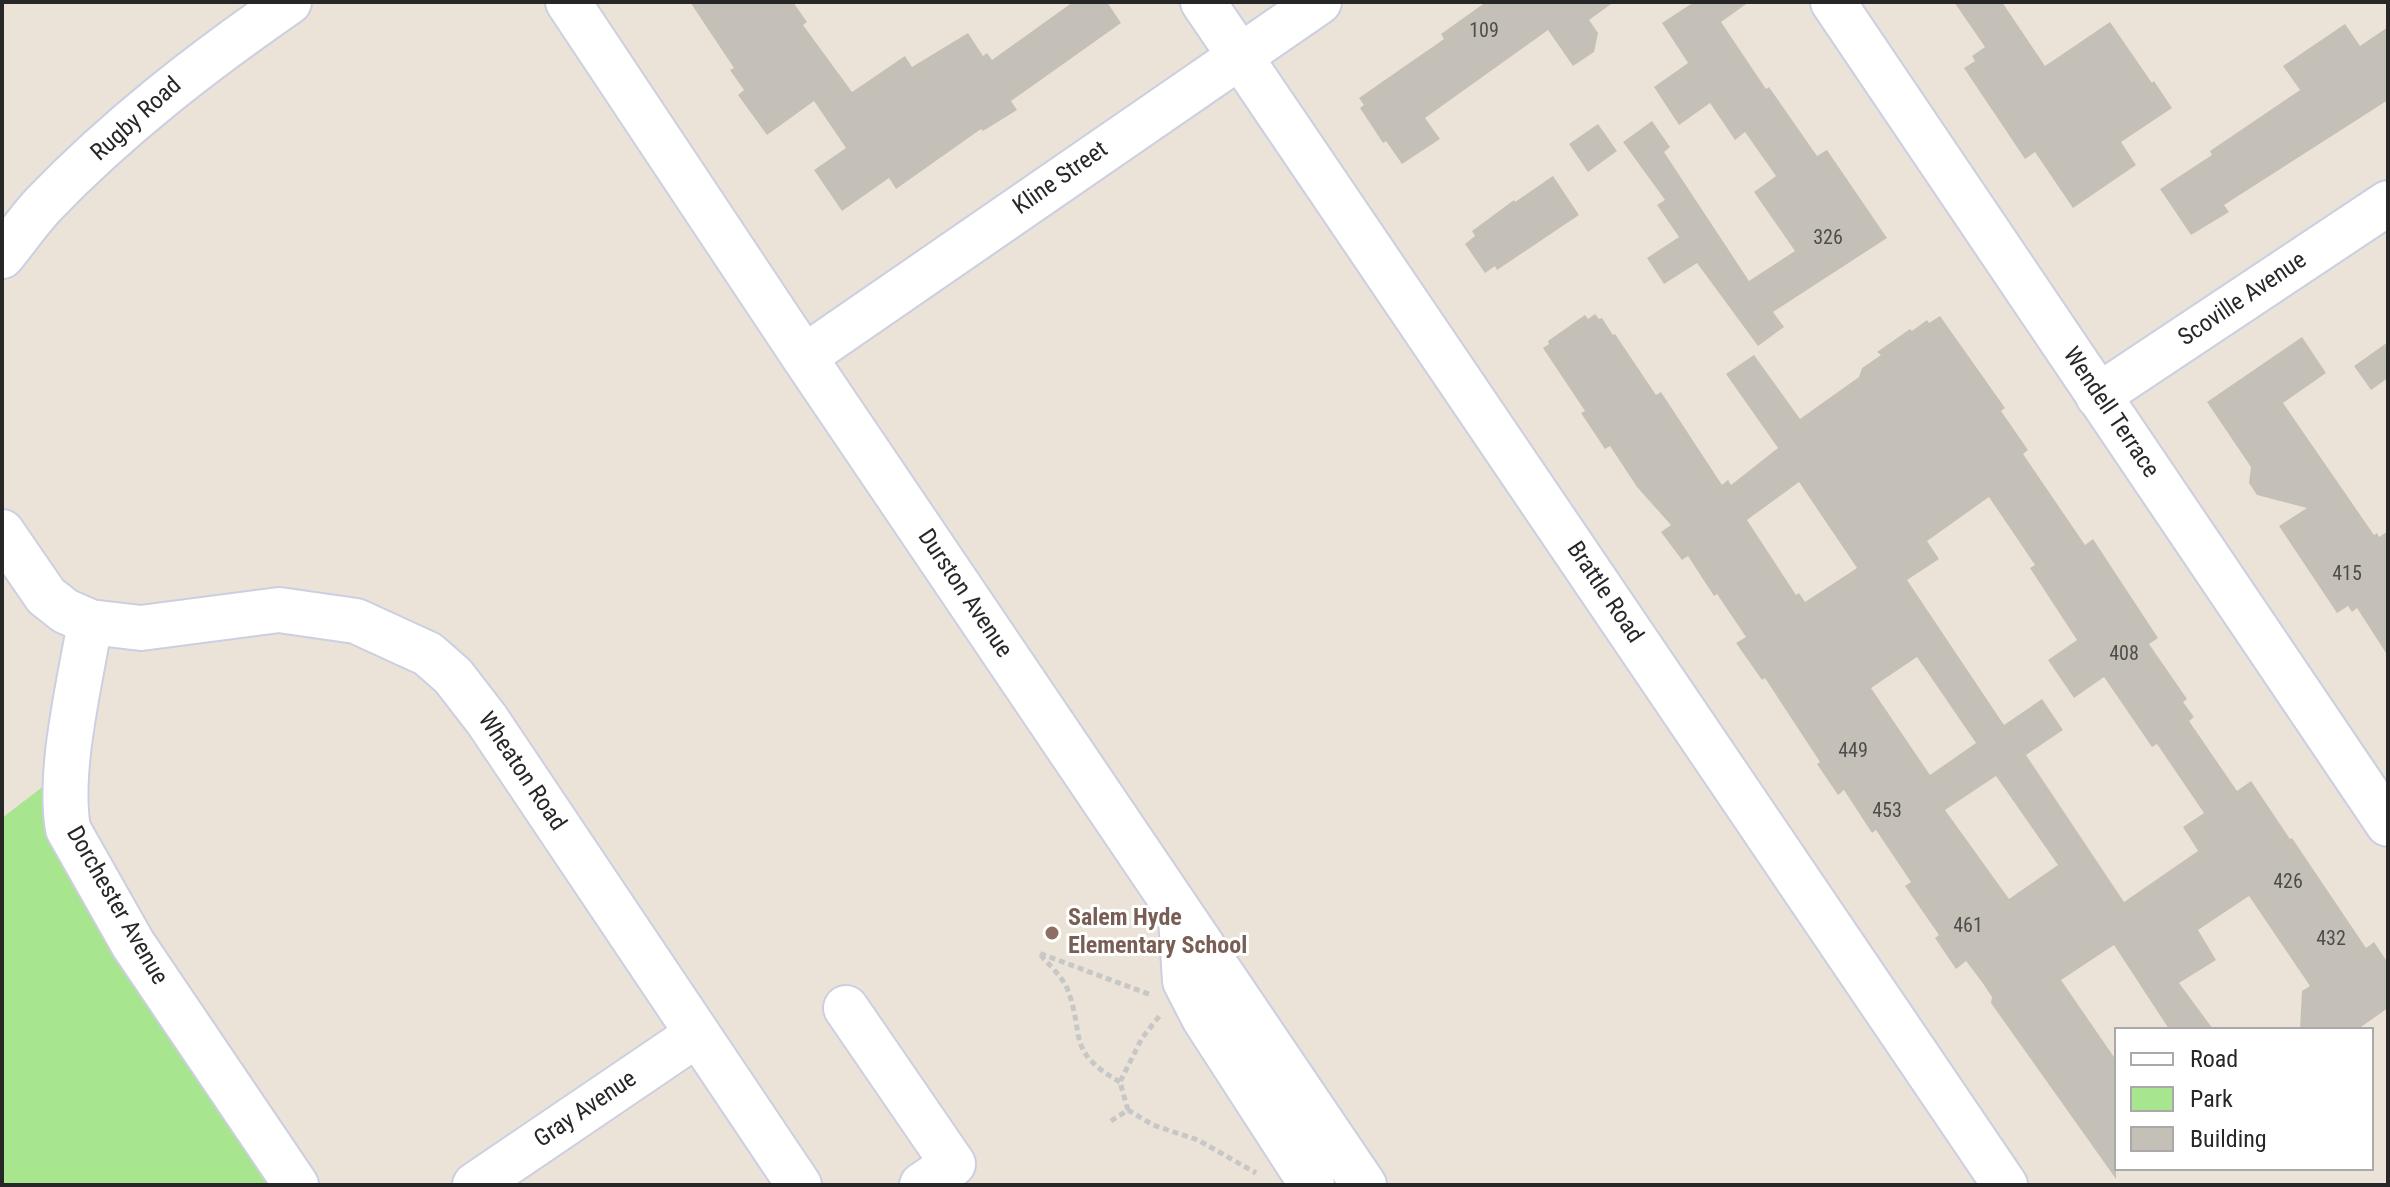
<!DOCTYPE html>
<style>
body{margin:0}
#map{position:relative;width:2390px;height:1187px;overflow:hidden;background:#ebe3d7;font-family:"Roboto Condensed",sans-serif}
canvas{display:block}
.frame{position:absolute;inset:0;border:4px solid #272727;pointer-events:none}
.legend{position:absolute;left:2114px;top:1027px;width:260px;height:144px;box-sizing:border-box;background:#fff;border:2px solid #a9a9a9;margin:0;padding:10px 14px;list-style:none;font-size:24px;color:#272727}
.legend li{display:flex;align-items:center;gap:16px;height:40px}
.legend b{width:40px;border:2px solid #a9a9a9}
</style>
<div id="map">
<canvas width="2390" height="1187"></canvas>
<div class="frame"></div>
<ul class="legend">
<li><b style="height:10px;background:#fff"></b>Road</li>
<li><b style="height:22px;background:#a7e58f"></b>Park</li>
<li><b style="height:22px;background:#c5c0b7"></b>Building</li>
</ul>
</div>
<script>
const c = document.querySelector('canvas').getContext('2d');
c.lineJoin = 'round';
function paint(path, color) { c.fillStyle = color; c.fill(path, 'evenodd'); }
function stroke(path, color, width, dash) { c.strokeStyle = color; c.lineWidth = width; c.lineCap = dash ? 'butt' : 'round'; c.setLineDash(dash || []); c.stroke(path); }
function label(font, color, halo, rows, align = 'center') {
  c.font = font + ' "Roboto Condensed",sans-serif'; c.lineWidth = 6; c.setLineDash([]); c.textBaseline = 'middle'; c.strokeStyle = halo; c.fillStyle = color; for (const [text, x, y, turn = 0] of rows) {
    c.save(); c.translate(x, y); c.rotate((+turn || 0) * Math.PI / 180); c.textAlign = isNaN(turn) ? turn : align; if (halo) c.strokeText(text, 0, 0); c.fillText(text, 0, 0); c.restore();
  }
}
const green = new Path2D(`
 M 66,769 L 64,807 L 296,1185 L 2,1185 L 2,818 Z`);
const building = new Path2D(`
 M 690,2 L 793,2 L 807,22 L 803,25 L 852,92 L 905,56 L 912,67 L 968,33 L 983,56 L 987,53 L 992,60 L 1073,2 L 1107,2 L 1121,23 L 1011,101 L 1017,110 L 983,131 L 981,129 L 896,189 L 889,178 L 842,211 L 814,170 L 846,148 L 814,101 L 767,135 L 738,95 L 744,90 L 730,70 L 734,68 Z
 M 1486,2 L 1614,2 L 1589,20 L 1598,33 L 1594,52 L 1573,66 L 1548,30 L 1425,118 L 1440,139 L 1402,164 L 1386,141 L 1383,143 L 1360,108 L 1364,105 L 1359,98 L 1444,39 L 1441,34 Z
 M 1694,2 L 1749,2 L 1721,22 L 1766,89 L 1769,87 L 1817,156 L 1827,150 L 1887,238 L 1773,312 L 1784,327 L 1758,346 L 1697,263 L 1664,284 L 1647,258 L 1679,237 L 1657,205 L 1665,200 L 1623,142 L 1652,121 L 1670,147 L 1664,152 L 1749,281 L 1795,251 L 1754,192 L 1776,176 L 1745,132 L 1735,140 L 1710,103 L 1679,125 L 1654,87 L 1688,63 L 1662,23 Z
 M 1954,2 L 2002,2 L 2045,66 L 2110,22 L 2152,83 L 2154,81 L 2172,108 L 2121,142 L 2136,165 L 2073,208 L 2035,152 L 2025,159 L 1964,68 L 1975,61 L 1972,56 L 1985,47 Z
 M 2345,24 L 2360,46 L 2388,27 L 2388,100 L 2224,205 L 2229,212 L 2191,235 L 2160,189 L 2212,155 L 2210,151 L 2300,90 L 2283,66 Z
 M 1598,124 L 1617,151 L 1588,172 L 1569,144 Z
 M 1553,176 L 1579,215 L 1497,270 L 1495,266 L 1485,273 L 1465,244 L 1475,236 L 1472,231 L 1514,200 L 1515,202 Z
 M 1595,314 L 1599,319 L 1602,318 L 1613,335 L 1615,334 L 1656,395 L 1661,392 L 1722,485 L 1728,480 L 1731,485 L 1778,448 L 1726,374 L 1754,355 L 1800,419 L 1859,377 L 1862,368 L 1881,355 L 1877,352 L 1910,329 L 1912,331 L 1927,320 L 1929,323 L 1940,316 L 2005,408 L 2001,411 L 2028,450 L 2023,454 L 2085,545 L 2093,539 L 2158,638 L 2149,644 L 2187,699 L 2183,702 L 2194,717 L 2189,721 L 2237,791 L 2251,781 L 2290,839 L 2292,838 L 2366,948 L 2374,942 L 2388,963 L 2388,1008 L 2358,1029 L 2300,1029 L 2302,991 L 2310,986 L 2249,896 L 2198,930 L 2216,960 L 2179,983 L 2213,1029 L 2169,1029 L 2114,945 L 2061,980 L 2116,1060 L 2116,1179 L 1991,1003 L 1992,997 L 1982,982 L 1966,961 L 1956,969 L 1935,938 L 1939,935 L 1905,886 L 1911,882 L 1876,830 L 1872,833 L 1844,790 L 1838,795 L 1817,764 L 1820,762 L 1765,678 L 1762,680 L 1736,643 L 1746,637 L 1717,594 L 1714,596 L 1688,556 L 1682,560 L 1661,532 L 1671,525 L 1637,487 L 1610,446 L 1605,449 L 1581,413 L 1585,411 L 1543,348 L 1549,344 L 1548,341 L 1585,315 L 1588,319 ZM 1799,482 L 1857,568 L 1805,602 L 1799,593 L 1796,595 L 1747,520 ZM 1989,497 L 2035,565 L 2030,568 L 2077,640 L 2048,660 L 2074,698 L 2104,677 L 2152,747 L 2157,744 L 2204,813 L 2183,827 L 2198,851 L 2124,902 L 2026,755 L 2063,730 L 2042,699 L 2004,725 L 1907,580 L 1939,559 L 1927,541 ZM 1917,657 L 1976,743 L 1930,775 L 1871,688 ZM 1996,776 L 2058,865 L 2009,899 L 1945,810 Z
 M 2302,337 L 2326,373 L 2283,403 L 2374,535 L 2377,533 L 2379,537 L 2388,531 L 2388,656 L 2357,608 L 2352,612 L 2348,606 L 2337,613 L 2279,526 L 2307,508 L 2257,495 L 2249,483 L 2251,467 L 2207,402 Z
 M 2388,342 L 2388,378 L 2371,390 L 2354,366 Z`);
const path = new Path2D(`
 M 1120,1082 C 1064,1050 1086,1036 1067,988 C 1061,975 1048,964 1039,953 L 1151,995
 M 1128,1110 L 1120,1082 L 1142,1038 L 1161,1014
 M 1111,1121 L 1128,1110 L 1153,1125 L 1198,1140 L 1256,1173`);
const minor = new Path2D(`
 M 568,2 L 804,357 L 1364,1185
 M 1203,2 L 2005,1185
 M 1833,2 L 2388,824
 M 2,256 C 16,239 29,220 44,204 C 118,127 201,63 289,2
 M 804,357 L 1319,2
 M 2098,396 L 2388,203
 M 2,532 L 46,596 L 65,611 L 90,622 L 141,628 L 279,610 L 356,621 L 428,654 L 453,676 L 487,720 L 799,1185
 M 90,622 C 80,683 58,769 68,829 L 133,944 L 296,1185
 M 1181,917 L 1185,981 L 1204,1018 L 1312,1185
 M 846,1008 L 953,1164 L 922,1185
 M 475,1185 L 696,1035`);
const markers = [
 [1052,933,8,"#8d6e63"]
];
const numberNames = [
 ["109",1484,32],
 ["326",1828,239],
 ["415",2347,575],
 ["408",2124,655],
 ["449",1853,752],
 ["453",1887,812],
 ["426",2288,883],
 ["461",1968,927],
 ["432",2331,940]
];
const streetNames = [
 ["Rugby Road",137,120,-42],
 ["Kline Street",1061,179,-35],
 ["Scoville Avenue",2243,300,-34],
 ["Wendell Terrace",2110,413,56],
 ["Brattle Road",1604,593,56],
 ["Durston Avenue",964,594,56],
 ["Wheaton Road",521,772,56],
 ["Dorchester Avenue",116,906,60],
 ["Gray Avenue",586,1110,-34]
];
const educationNames = [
 ["Salem Hyde",1068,919],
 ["Elementary School",1068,947]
];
paint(green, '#a7e58f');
paint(building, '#c5c0b7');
stroke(minor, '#cccfe1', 48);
stroke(path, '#c7c7c7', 5, [6, 4]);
stroke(minor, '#fff', 44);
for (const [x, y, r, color] of markers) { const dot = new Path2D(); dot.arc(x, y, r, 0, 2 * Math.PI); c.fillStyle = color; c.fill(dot); stroke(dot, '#fff', 3); }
label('20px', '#4e4d4b', null, numberNames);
label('24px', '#272727', '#fff', streetNames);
label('bold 24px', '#785e54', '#fff', educationNames, 'left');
</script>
